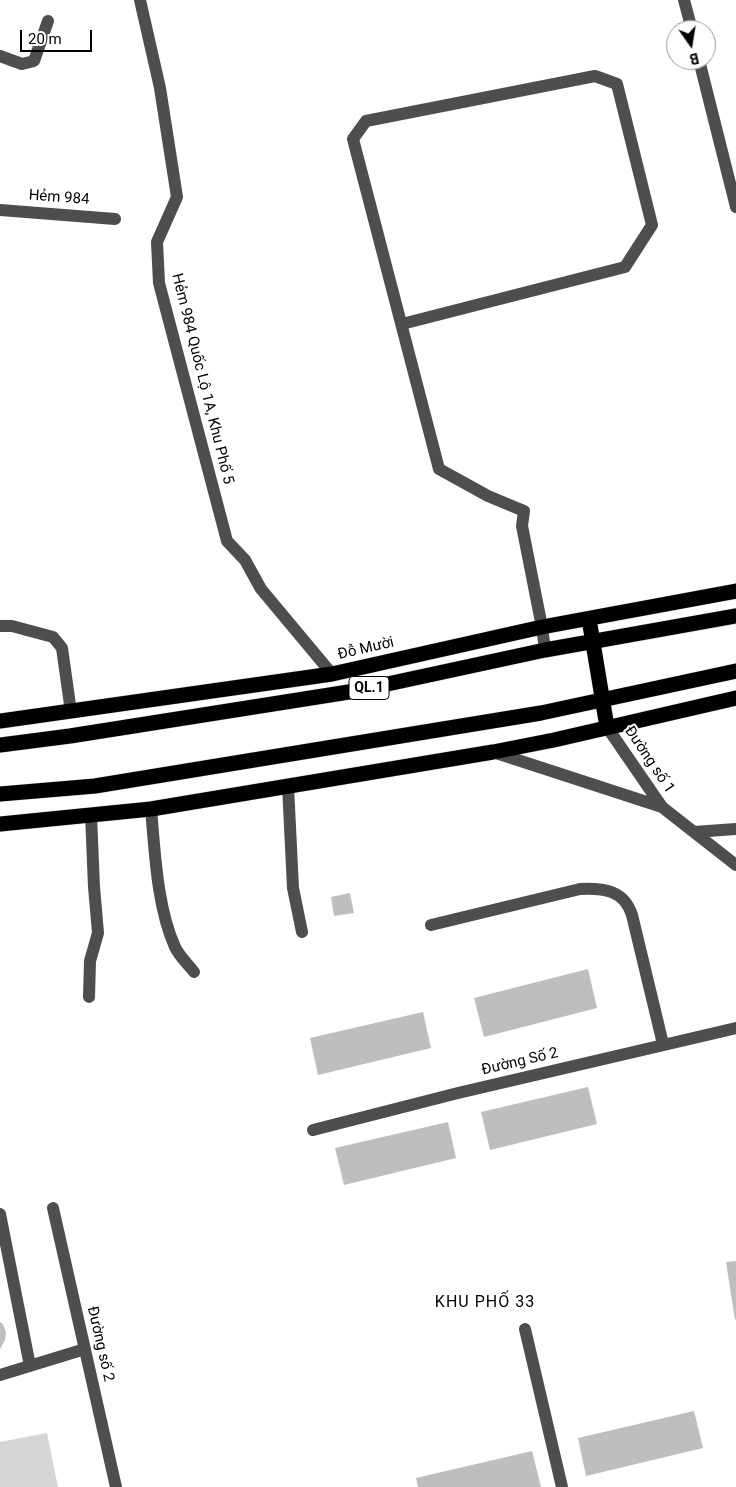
<!DOCTYPE html>
<meta charset="utf-8">
<style>
body{margin:0}
#map{position:relative;width:736px;height:1487px;overflow:hidden;background:#fff;font-family:Roboto,sans-serif}
canvas{display:block}
.north{position:absolute;left:666px;top:20px;width:50px;height:50px;box-sizing:border-box;background:#fff;border:1px solid #999;border-radius:50%;rotate:167deg;font-size:14px;font-weight:700;line-height:20px;text-align:center;color:#000}
.north::after{content:'';display:block;margin:auto;width:18px;height:22px;background:#000;clip-path:polygon(50% 0,100% 100%,50% 72%,0 100%)}
.scale{position:absolute;left:20px;top:30px;width:72px;height:22px;box-sizing:border-box;border:2px solid #000;border-top:0;padding-left:6px;font-size:15px;line-height:18px;white-space:nowrap;color:#000;-webkit-text-stroke:4px #fff;paint-order:stroke}
</style>
<div id="map">
<canvas width="736" height="1487"></canvas>
<div class="north">B</div>
<div class="scale">20 m</div>
</div>
<script>
const c = document.querySelector('canvas').getContext('2d');
c.lineJoin = 'round';
function paint(path, color) { c.fillStyle = color; c.fill(path, 'evenodd'); }
function stroke(path, color, width, dash) { c.strokeStyle = color; c.lineWidth = width; c.lineCap = dash ? 'butt' : 'round'; c.setLineDash(dash || []); c.stroke(path); }
function label(font, color, halo, rows, align = 'center') {
  c.font = font + ' Roboto,sans-serif'; c.lineWidth = 4; c.setLineDash([]); c.textBaseline = 'middle'; c.strokeStyle = halo; c.fillStyle = color; for (const [text, x, y, turn = 0] of rows) {
    c.save(); c.translate(x, y); c.rotate((+turn || 0) * Math.PI / 180); c.textAlign = isNaN(turn) ? turn : align; if (halo) c.strokeText(text, 0, 0); c.fillText(text, 0, 0); c.restore();
  }
}
const green = new Path2D(`
 M 47,1433 L 58,1487 L 0,1487 L 0,1442 Z`);
const building = new Path2D(`
 M 350,893 L 354,913 L 334,916 L 331,897 Z
 M 588,969 L 597,1008 L 484,1037 L 474,998 Z
 M 423,1012 L 431,1048 L 318,1075 L 310,1038 Z
 M 588,1087 L 597,1124 L 490,1150 L 481,1112 Z
 M 448,1122 L 456,1158 L 344,1185 L 335,1148 Z
 M 736,1261 L 736,1319 L 735,1320 L 726,1262 Z
 M 0,1322 L 3,1324 L 6,1333 L 5,1340 L 0,1349 Z
 M 694,1411 L 703,1448 L 586,1476 L 578,1438 Z
 M 532,1451 L 541,1487 L 418,1487 L 416,1478 Z`);
const minor = new Path2D(`
 M 140,0 L 160,88 L 177,197 L 157,242 L 159,283 L 227,541 L 245,560 L 261,589 L 332,674
 M 684,0 L 692,30
 M 0,56 L 22,64 L 34,61 L 48,21
 M 699,60 L 736,207
 M 0,210 L 115,219
 M 402,324 L 625,267 L 652,225 L 617,84 L 595,76 L 366,121 L 353,139 L 439,469 L 488,496 L 524,511 L 522,526 L 542,627 L 545,650
 M 1,626 L 12,626 L 53,637 L 62,648 L 71,712
 M 607,727 L 662,807 L 736,865
 M 493,752 L 662,807
 M 288,786 L 293,888 L 302,932
 M 151,809 C 155,853 157,907 175,947 C 179,956 188,964 194,972
 M 694,832 L 736,829
 M 431,925 L 580,889 C 604,888 624,890 632,915 L 663,1044
 M 89,997 L 90,961 L 98,933 L 94,887 L 91,815
 M 313,1130 L 458,1093 L 736,1028
 M 53,1208 L 116,1487
 M 0,1214 L 30,1366
 M 525,1329 L 562,1487
 M 0,1375 L 85,1349`);
const highway = new Path2D(`
 M 589,619 L 607,727
 M 0,721 L 332,674 L 542,627 L 736,591
 M 0,745 L 70,736 L 355,691 L 545,650 L 736,616
 M 0,794 L 95,786 L 541,713 L 736,671
 M 0,824 L 151,809 L 493,752 L 554,740 L 736,698`);
const shields = [
 [369,688,40]
];
const shieldNames = [
 ["QL.1",369,688]
];
const streetNames = [
 ["Hẻm 984",59,198,4],
 ["Hẻm 984 Quốc Lộ 1A, Khu Phố 5",202,379,76],
 ["Đỗ Mười",366,649,-13],
 ["Đường số 1",649,760,56],
 ["Đường Số 2",520,1062,-13],
 ["Đường số 2",100,1344,77]
];
const neighbourhoodNames = [
 ["KHU PHỐ 33",485,1303]
];
paint(green, '#d5d5d5');
paint(building, '#bebebe');
stroke(highway, '#dbdbdb', 16);
stroke(minor, '#4e4e4e', 12);
stroke(highway, '#000', 15);
for (const [x, y, w] of shields) { const box = new Path2D(); box.roundRect(x - w / 2, y - 11.5, w, 23, 4); c.fillStyle = '#fff'; c.fill(box); stroke(box, '#000', 1); }
label('bold 14px', '#000', null, shieldNames);
label('15px', '#000', '#fff', streetNames);
c.letterSpacing = '1px';
label('16px', '#000', '#fff', neighbourhoodNames);
c.letterSpacing = '0px';
</script>
